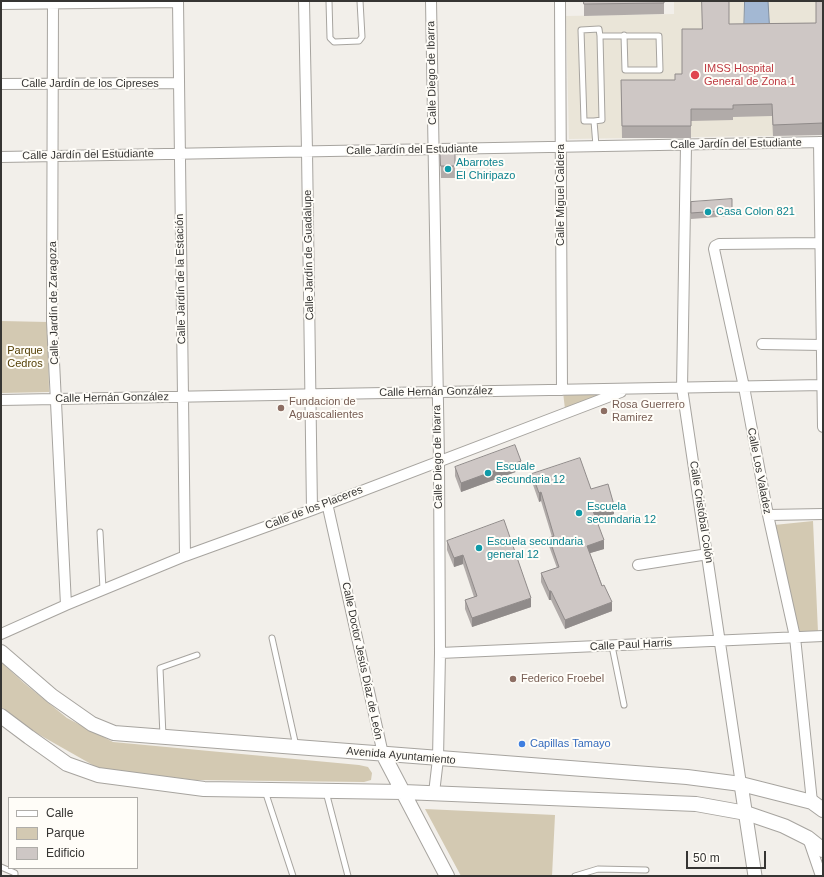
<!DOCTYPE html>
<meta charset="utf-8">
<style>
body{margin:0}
#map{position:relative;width:824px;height:877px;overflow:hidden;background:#f2efea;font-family:Arial,sans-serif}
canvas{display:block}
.frame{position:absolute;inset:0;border:2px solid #363533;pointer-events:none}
.legend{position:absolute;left:8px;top:797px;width:130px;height:72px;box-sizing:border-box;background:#fffdf8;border:1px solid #afada9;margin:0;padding:5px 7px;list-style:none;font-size:12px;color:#363533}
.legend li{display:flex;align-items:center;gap:8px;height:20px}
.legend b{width:20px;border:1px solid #afada9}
.scale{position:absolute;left:686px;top:851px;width:80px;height:18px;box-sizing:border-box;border:2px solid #363533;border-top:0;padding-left:5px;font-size:12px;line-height:14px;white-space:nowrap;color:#363533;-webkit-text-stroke:3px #fffdf8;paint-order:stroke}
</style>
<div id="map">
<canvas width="824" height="877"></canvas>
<div class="frame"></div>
<ul class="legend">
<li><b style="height:5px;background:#fff"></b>Calle</li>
<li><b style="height:11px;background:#d3c9b2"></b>Parque</li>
<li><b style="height:11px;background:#cec7c5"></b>Edificio</li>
</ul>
<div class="scale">50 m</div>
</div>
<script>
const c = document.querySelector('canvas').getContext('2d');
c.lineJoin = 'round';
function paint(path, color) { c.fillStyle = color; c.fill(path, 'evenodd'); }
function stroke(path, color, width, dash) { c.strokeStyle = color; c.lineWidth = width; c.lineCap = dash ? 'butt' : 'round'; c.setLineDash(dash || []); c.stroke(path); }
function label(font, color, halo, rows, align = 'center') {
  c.font = font + ' Arial,sans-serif'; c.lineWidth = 4; c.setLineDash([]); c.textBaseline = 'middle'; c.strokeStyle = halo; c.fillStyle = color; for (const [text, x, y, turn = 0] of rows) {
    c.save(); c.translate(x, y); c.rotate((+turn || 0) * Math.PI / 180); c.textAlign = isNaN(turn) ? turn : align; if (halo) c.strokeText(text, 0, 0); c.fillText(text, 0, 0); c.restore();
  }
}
const built = new Path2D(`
 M 674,1 L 823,1 L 823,135 L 569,139 L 566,16 L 674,14 Z`);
const green = new Path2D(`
 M 1,321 L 48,322 L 49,392 L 1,393 Z
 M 622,390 L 565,409 L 563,392 Z
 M 813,521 L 818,632 L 796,634 L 774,525 Z
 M 1,662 L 24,683 L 67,718 L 113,742 L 359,765 L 368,767 L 372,773 L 371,780 L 364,782 L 194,780 L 98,768 L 31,730 L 1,707 Z
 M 425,809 L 555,815 L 552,876 L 461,876 Z`);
const water = new Path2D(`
 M 745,1 L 768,1 L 770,35 L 744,35 Z`);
const service = new Path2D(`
 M 329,1 L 330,38 L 334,42 L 359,41 L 362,37 L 360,1
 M 594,121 L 602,120 L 600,36
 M 596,146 L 594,121 L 584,121 L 581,30 L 599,29 L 600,36 L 659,36 L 660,70 L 625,70 L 624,35
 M 100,532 L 103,589
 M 272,638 L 296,746
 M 612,646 L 624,705
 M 163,736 L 160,668 L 197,655
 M 265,791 L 293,876
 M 326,792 L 348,876
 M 1,867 L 15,873 L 15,876
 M 575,876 L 598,869 L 646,870`);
const minor = new Path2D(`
 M 53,1 L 52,321 L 66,605
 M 178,1 L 185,556
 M 304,1 L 307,151 L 312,510
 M 431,1 L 439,461 L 440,653 L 438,759 L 434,793
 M 560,1 L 562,390
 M 1,4 L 178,2
 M 1,84 L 179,83
 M 819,142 L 823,427
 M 686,145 L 682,388 L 741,784
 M 1,157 L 823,142
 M 762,344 L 822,345
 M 1,400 L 823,385
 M 327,503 L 383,754
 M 768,515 L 823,514
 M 638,565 L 708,554
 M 1,634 L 66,605 L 185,556 L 312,510 L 621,392
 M 440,653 L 823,636
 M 812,802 L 795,637 L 768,515 L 744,387 L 714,249 L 715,246 L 719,244 L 820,243
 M 808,838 L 821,876`);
const tertiary = new Path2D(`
 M 741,784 L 755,876`);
const secondary = new Path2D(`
 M 1,652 L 52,696 L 92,724 L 114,733 L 687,777 L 741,784 L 812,802 L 823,810
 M 1,716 L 29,737 L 67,764 L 98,775 L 204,789 L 403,792 L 696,804 L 746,813 L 784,826 L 808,838 L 823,850
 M 383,754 L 447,876`);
const wall = new Path2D(`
 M 584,1 L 664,1 L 664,14 L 584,16 Z
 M 823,1 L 823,135 L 773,136 L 772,116 L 733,117 L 733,120 L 691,121 L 691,138 L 622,138 L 621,80 L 675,80 L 682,74 L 702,29 L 729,24 L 816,23 Z
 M 440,148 L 455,148 L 455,178 L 441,178 Z
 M 732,199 L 732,216 L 691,219 L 691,213 Z
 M 455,467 L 521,470 L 461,492 L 455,476 Z
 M 532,474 L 591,489 L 614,514 L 596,519 L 604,549 L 590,553 L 612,611 L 565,629 L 551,600 L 549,600 L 541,582 L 541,573 L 557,568 L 549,546 L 549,538 L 552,537 L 541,501 L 539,502 L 532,482 Z
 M 447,541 L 531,607 L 472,627 L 465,609 L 465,600 L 474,597 L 463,564 L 454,567 L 447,550 Z`);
const shadedWall = new Path2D(`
 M 521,461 L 521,470 L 461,492 L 461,483 Z
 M 541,492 L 541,501 L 539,502 L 539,493 Z
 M 614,505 L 614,514 L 593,520 L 593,511 Z
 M 604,540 L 604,549 L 587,554 L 587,546 Z
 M 463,555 L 463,564 L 454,567 L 454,558 Z
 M 549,591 L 551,591 L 551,600 L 549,600 Z
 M 531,598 L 531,607 L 472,627 L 472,618 Z
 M 612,602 L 612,611 L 565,629 L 565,620 Z`);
const building = new Path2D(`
 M 584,1 L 664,1 L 664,3 L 584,4 Z
 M 702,1 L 729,1 L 729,24 L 816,23 L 816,1 L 823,1 L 823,123 L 773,125 L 772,104 L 733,105 L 733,109 L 691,109 L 691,126 L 622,126 L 621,80 L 675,80 L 675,74 L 682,74 L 682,29 L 702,29 Z
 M 440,148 L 455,148 L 455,166 L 441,166 Z
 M 732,199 L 732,210 L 691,213 L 691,202 Z
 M 515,445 L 521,461 L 461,483 L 455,467 Z
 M 580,458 L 591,489 L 608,484 L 614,505 L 593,511 L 604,540 L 587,546 L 602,586 L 604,585 L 612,602 L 565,620 L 551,591 L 549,591 L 541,573 L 559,567 L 549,538 L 554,536 L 541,492 L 539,493 L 532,474 Z
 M 504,520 L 531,598 L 472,618 L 465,600 L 477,596 L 463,555 L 454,558 L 447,541 Z`);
const markers = [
 [695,75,5,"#e0444e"],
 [448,169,4,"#0f9aa8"],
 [708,212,4,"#0f9aa8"],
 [281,408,4,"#8d6e63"],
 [604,411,4,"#8d6e63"],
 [488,473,4,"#0f9aa8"],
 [579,513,4,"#0f9aa8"],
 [479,548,4,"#0f9aa8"],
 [513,679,4,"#8d6e63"],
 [522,744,4,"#3f7fe0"]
];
const healthNames = [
 ["IMSS Hospital",704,69],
 ["General de Zona 1",704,82]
];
const streetNames = [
 ["Calle Diego de Ibarra",432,73,-91],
 ["Calle Jardín de los Cipreses",90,84],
 ["Calle Jardín del Estudiante",736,144,-1],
 ["Calle Jardín del Estudiante",412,150,-1],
 ["Calle Jardín del Estudiante",88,155,-1],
 ["Calle Miguel Caldera",561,195,-90],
 ["Calle Jardín de Guadalupe",309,255,-91],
 ["Calle Jardín de la Estación",181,279,-91],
 ["Calle Jardín de Zaragoza",54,303,-91],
 ["Calle Hernán González",436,392,-1],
 ["Calle Hernán González",112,398,-1],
 ["Calle Diego de Ibarra",438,457,-91],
 ["Calle Los Valadez",759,471,79],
 ["Calle de los Placeres",314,508,-21],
 ["Calle Cristóbal Colón",701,512,81],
 ["Calle Paul Harris",631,645,-3],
 ["Calle Doctor Jesús Díaz de León",362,661,78],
 ["Avenida Ayuntamiento",401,756,5]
];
const cultureNames = [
 ["Abarrotes",456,163],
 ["El Chiripazo",456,176],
 ["Casa Colon 821",716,212],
 ["Escuale",496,467],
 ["secundaria 12",496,480],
 ["Escuela",587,507],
 ["secundaria 12",587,520],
 ["Escuela secundaria",487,542],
 ["general 12",487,555]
];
const parkNames = [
 ["Parque",25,351],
 ["Cedros",25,364]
];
const educationNames = [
 ["Fundacion de",289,402],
 ["Aguascalientes",289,415],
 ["Rosa Guerrero",612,405],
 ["Ramirez",612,418],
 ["Federico Froebel",521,679]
];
const shopNames = [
 ["Capillas Tamayo",530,744]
];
paint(built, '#eae5d8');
paint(green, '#d3c9b2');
paint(water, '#a3b8d3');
stroke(water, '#8291a3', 1);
stroke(service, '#a7a49f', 7);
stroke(minor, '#a7a49f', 12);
stroke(tertiary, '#a7a49f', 15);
stroke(secondary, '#a7a49f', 16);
stroke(service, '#fff', 5);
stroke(minor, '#fff', 10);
stroke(tertiary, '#fff', 13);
stroke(secondary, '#fff', 14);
paint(wall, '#b1aba9');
paint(shadedWall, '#908b8a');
paint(building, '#cec7c5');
stroke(building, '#908b8a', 1);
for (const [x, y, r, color] of markers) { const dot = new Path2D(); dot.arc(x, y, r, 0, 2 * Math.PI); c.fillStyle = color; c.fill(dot); stroke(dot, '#fffdf8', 1.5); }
label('11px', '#be3a42', '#fffdf8', healthNames, 'left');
label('11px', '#363533', '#fffdf8', streetNames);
label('11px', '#0d838f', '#fffdf8', cultureNames, 'left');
label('11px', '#554006', '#fffdf8', parkNames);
label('11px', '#785e54', '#fffdf8', educationNames, 'left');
label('11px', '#366cbe', '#fffdf8', shopNames, 'left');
</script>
